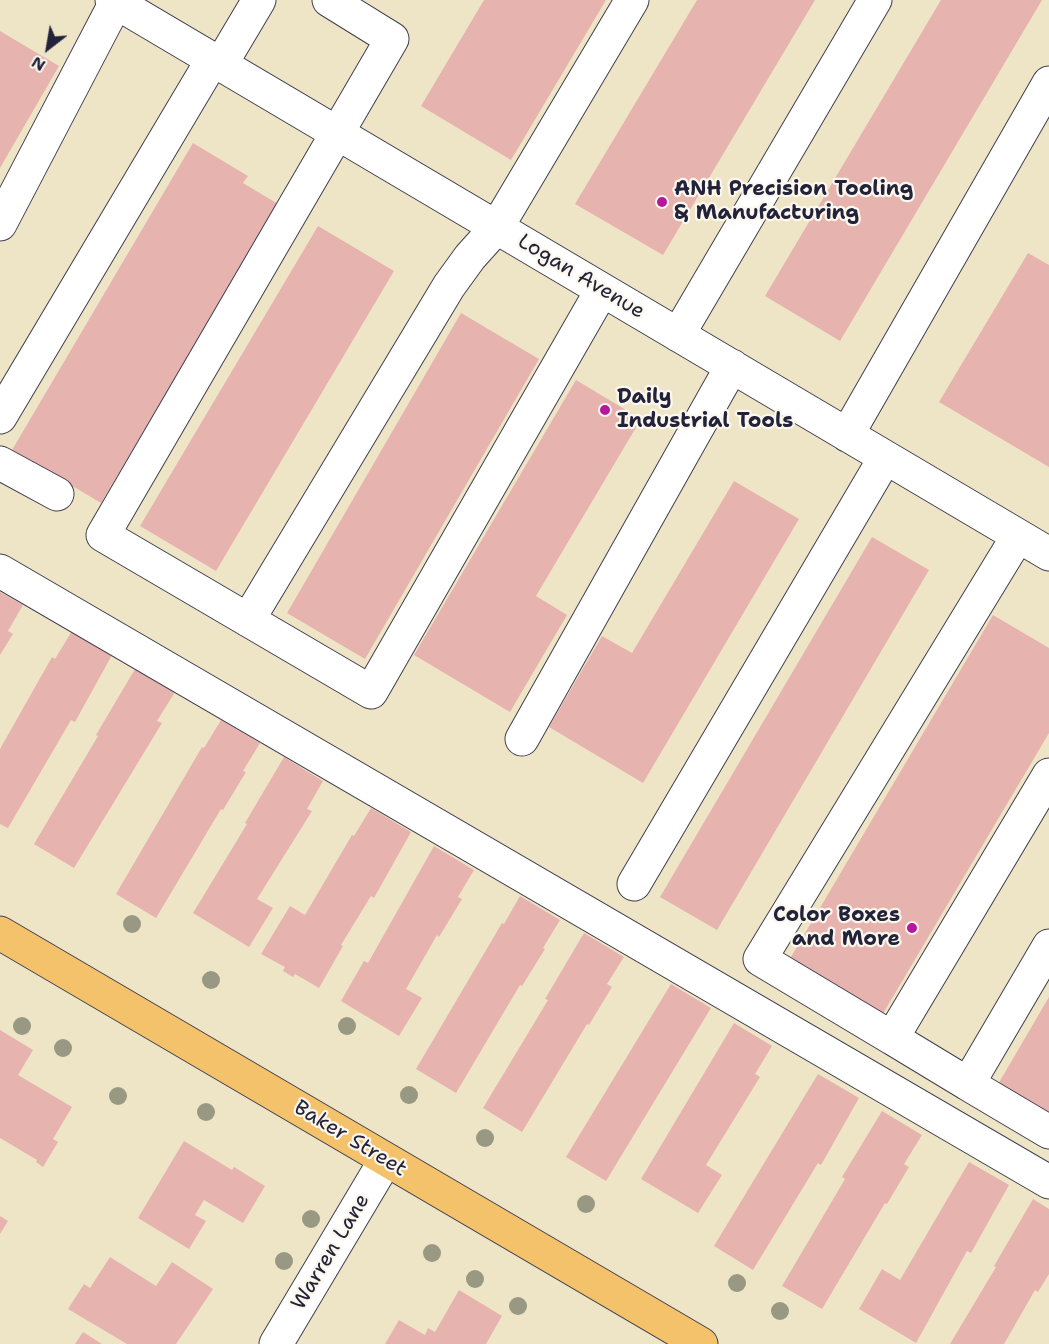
<!DOCTYPE html>
<style>
body{margin:0}
#map{position:relative;width:1049px;height:1344px;overflow:hidden;background:#eee5c7;font-family:"Shantell Sans",sans-serif}
canvas{display:block}
.north{position:absolute;left:18px;top:18px;width:60px;height:60px;-webkit-text-stroke:4px #fbf7ec;paint-order:stroke;rotate:211deg;font-size:16px;font-weight:700;line-height:24px;text-align:center;color:#22223b}
.north::after{content:'';display:block;margin:auto;width:21px;height:27px;background:#22223b;clip-path:polygon(50% 0,100% 100%,50% 72%,0 100%)}
</style>
<div id="map">
<canvas width="1049" height="1344"></canvas>
<div class="north">N</div>
</div>
<script>
const c = document.querySelector('canvas').getContext('2d');
c.lineJoin = 'round';
function paint(path, color) { c.fillStyle = color; c.fill(path, 'evenodd'); }
function stroke(path, color, width, dash) { c.strokeStyle = color; c.lineWidth = width; c.lineCap = dash ? 'butt' : 'round'; c.setLineDash(dash || []); c.stroke(path); }
function label(font, color, halo, rows, align = 'center') {
  c.font = font + ' "Shantell Sans",sans-serif'; c.lineWidth = 4.5; c.setLineDash([]); c.textBaseline = 'middle'; c.strokeStyle = halo; c.fillStyle = color; for (const [text, x, y, turn = 0] of rows) {
    c.save(); c.translate(x, y); c.rotate((+turn || 0) * Math.PI / 180); c.textAlign = isNaN(turn) ? turn : align; if (halo) c.strokeText(text, 0, 0); c.fillText(text, 0, 0); c.restore();
  }
}
const building = new Path2D(`
 M 484,0 L 606,0 L 511,160 L 421,106 Z
 M 697,0 L 815,0 L 663,255 L 575,204 Z
 M 941,0 L 1042,0 L 840,341 L 765,296 Z
 M 0,31 L 59,66 L 0,168 Z
 M 193,143 L 248,176 L 243,183 L 278,204 L 101,503 L 12,450 Z
 M 318,226 L 394,271 L 216,571 L 140,526 Z
 M 1028,253 L 1049,265 L 1049,467 L 939,402 Z
 M 461,313 L 539,359 L 365,659 L 287,613 Z
 M 576,380 L 641,419 L 536,596 L 567,615 L 510,712 L 414,655 Z
 M 734,481 L 799,519 L 643,783 L 549,727 L 602,636 L 632,653 Z
 M 872,537 L 929,570 L 717,930 L 660,897 Z
 M 0,592 L 23,605 L 8,631 L 13,634 L 0,655 Z
 M 993,615 L 1049,648 L 1049,733 L 878,1022 L 785,967 Z
 M 72,631 L 112,655 L 75,722 L 71,720 L 8,828 L 0,824 L 0,749 L 52,657 L 55,659 Z
 M 135,669 L 175,692 L 157,721 L 162,723 L 74,868 L 34,844 L 98,736 L 96,735 Z
 M 221,720 L 260,743 L 243,771 L 246,772 L 223,810 L 221,809 L 156,918 L 116,894 L 202,747 L 204,748 Z
 M 284,757 L 323,781 L 307,809 L 312,811 L 257,899 L 273,908 L 249,947 L 193,913 L 247,824 L 245,823 Z
 M 371,808 L 411,832 L 374,898 L 371,896 L 341,945 L 343,946 L 319,988 L 295,974 L 293,977 L 283,971 L 285,967 L 261,954 L 290,906 L 305,915 L 352,835 L 354,836 Z
 M 434,846 L 474,870 L 458,897 L 462,899 L 439,937 L 437,935 L 406,989 L 422,998 L 399,1036 L 341,1001 L 364,961 L 368,963 Z
 M 520,896 L 560,920 L 543,948 L 545,949 L 522,986 L 520,985 L 456,1093 L 416,1069 L 502,923 L 504,924 Z
 M 584,933 L 624,957 L 607,984 L 612,987 L 589,1025 L 587,1024 L 522,1132 L 483,1108 L 548,1000 L 545,999 Z
 M 671,984 L 711,1008 L 606,1181 L 566,1157 Z
 M 1049,997 L 1049,1123 L 994,1091 Z
 M 734,1023 L 772,1046 L 755,1074 L 760,1077 L 706,1165 L 722,1175 L 698,1213 L 641,1179 Z
 M 0,1030 L 33,1050 L 18,1075 L 72,1107 L 53,1139 L 58,1142 L 43,1167 L 36,1162 L 37,1160 L 0,1138 Z
 M 818,1074 L 859,1098 L 821,1165 L 818,1163 L 753,1270 L 714,1246 Z
 M 882,1111 L 922,1135 L 904,1164 L 909,1167 L 887,1204 L 885,1203 L 822,1309 L 782,1286 L 845,1179 L 842,1177 Z
 M 184,1141 L 232,1170 L 234,1167 L 265,1186 L 243,1223 L 204,1200 L 195,1215 L 206,1221 L 189,1249 L 138,1218 Z
 M 969,1162 L 1009,1185 L 971,1253 L 967,1251 L 916,1343 L 859,1309 L 882,1269 L 900,1280 Z
 M 1033,1199 L 1049,1209 L 1049,1274 L 1038,1292 L 1035,1290 L 1004,1344 L 950,1344 L 996,1267 L 994,1266 Z
 M 0,1216 L 8,1221 L 0,1234 Z
 M 110,1257 L 156,1286 L 172,1262 L 213,1289 L 176,1344 L 127,1344 L 68,1309 L 84,1284 L 90,1288 Z
 M 459,1290 L 502,1316 L 486,1344 L 385,1344 L 399,1320 L 425,1335 L 428,1328 L 435,1332 Z
 M 83,1332 L 102,1344 L 75,1344 Z`);
const minor = new Path2D(`
 M 112,0 L 1049,554
 M 329,0 L 392,39 L 103,535 L 371,692 L 602,290
 M 221,64 L 259,0
 M 0,224 L 116,2
 M 678,335 L 875,0
 M 0,417 L 213,59
 M 847,435 L 1049,83
 M 0,463 L 57,494
 M 0,571 L 1049,1182
 M 248,620 L 449,286 L 470,257 L 497,227 L 632,0
 M 522,739 L 732,366
 M 1049,775 L 892,1038 L 968,1084 L 1049,946
 M 634,884 L 885,458
 M 892,1038 L 760,959 L 1018,536
 M 968,1084 L 1049,1132
 M 276,1344 L 385,1161`);
const major = new Path2D(`
 M 0,933 L 701,1344`);
const trees = [
 [132,924],
 [211,980],
 [22,1026],
 [347,1026],
 [63,1048],
 [409,1095],
 [118,1096],
 [206,1112],
 [485,1138],
 [586,1204],
 [311,1219],
 [432,1253],
 [284,1261],
 [475,1279],
 [737,1283],
 [518,1306],
 [780,1311]
];
const markers = [
 [662,202,6,"#b5179e"],
 [605,410,6,"#b5179e"],
 [912,928,6,"#b5179e"]
];
const poiNames = [
 ["ANH Precision Tooling",674,190],
 ["& Manufacturing",674,214],
 ["Daily",617,398],
 ["Industrial Tools",617,422],
 ["Color Boxes",900,916,"right"],
 ["and More",900,940,"right"]
];
const streetNames = [
 ["Logan Avenue",581,277,31],
 ["Baker Street",350,1139,31],
 ["Warren Lane",331,1252,-59]
];
paint(building, '#e7b3af');
stroke(minor, '#413f50', 35);
stroke(major, '#413f50', 35);
stroke(minor, '#fff', 33);
stroke(major, '#f4c26a', 33);
c.fillStyle = '#999882';
for (const [x, y] of trees) { c.beginPath(); c.arc(x, y, 9, 0, 2 * Math.PI); c.fill(); }
for (const [x, y, r, color] of markers) { const dot = new Path2D(); dot.arc(x, y, r, 0, 2 * Math.PI); c.fillStyle = color; c.fill(dot); stroke(dot, '#fbf7ec', 2); }
label('bold 21px', '#22223b', '#fbf7ec', poiNames, 'left');
label('21px', '#22223b', '#fbf7ec', streetNames);
</script>
